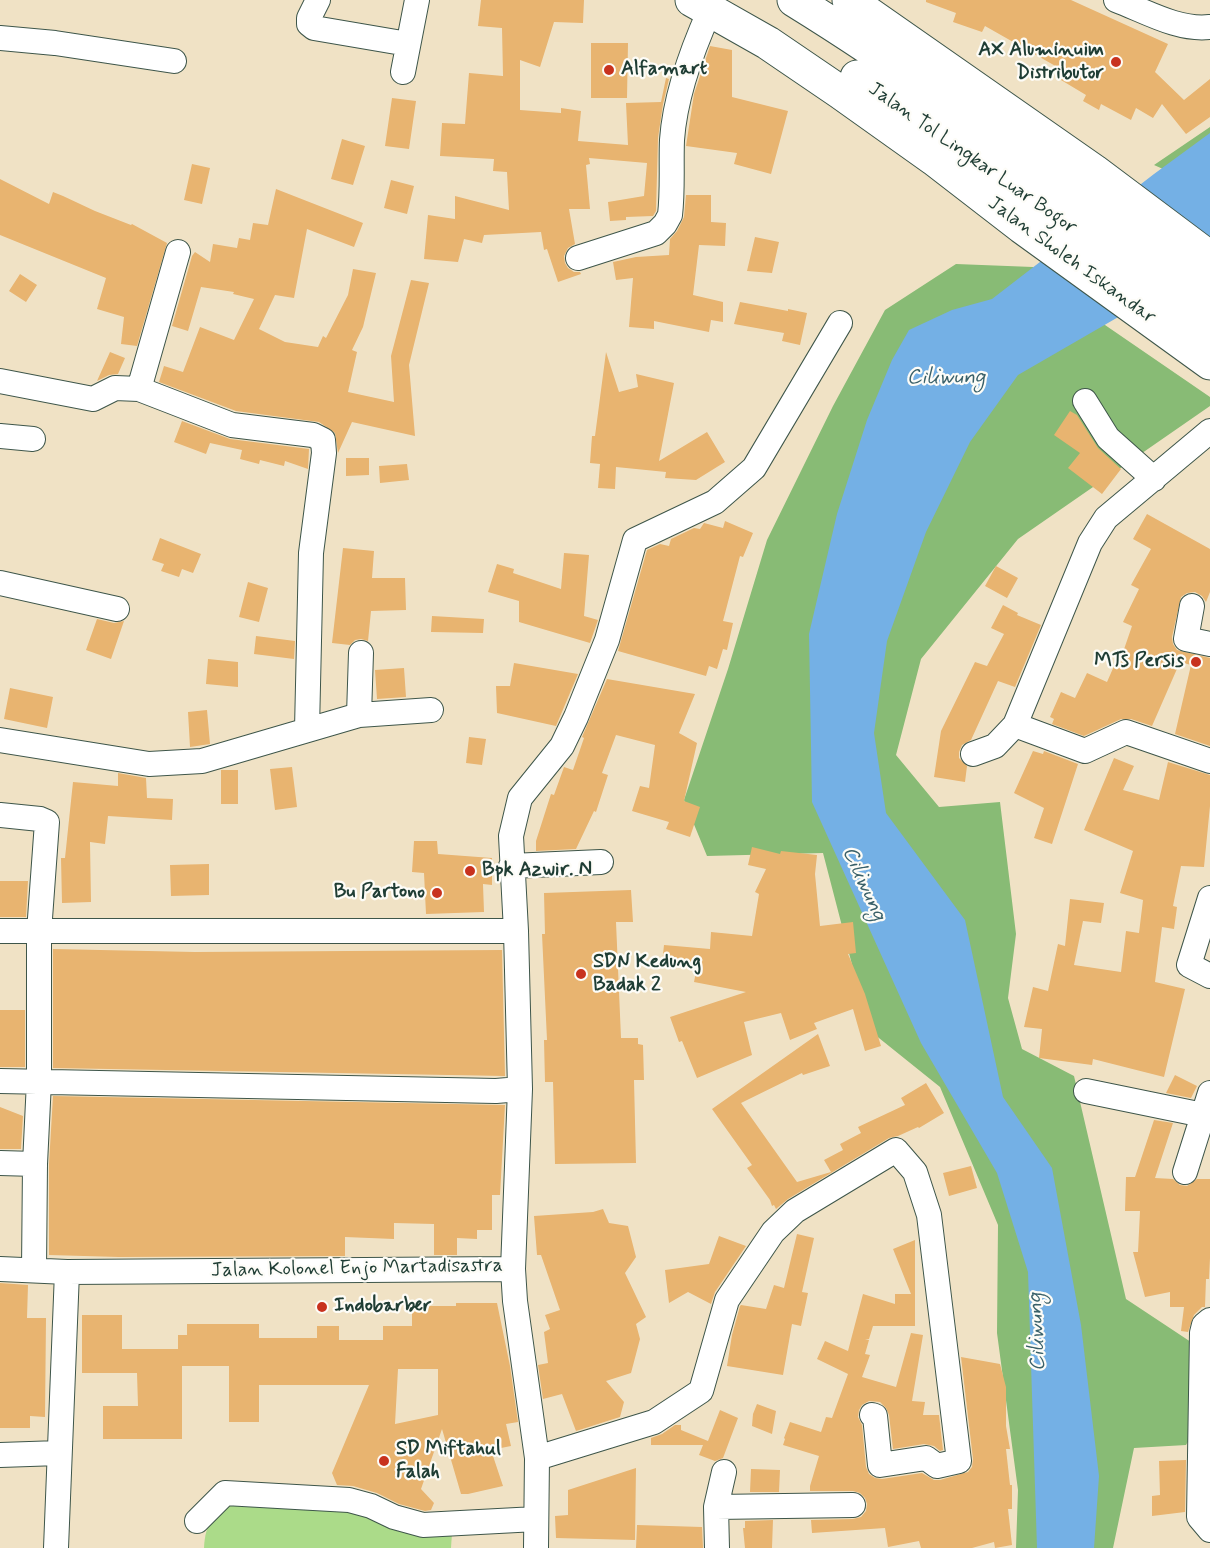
<!DOCTYPE html>
<style>
body{margin:0}
canvas{display:block;background:#f0e2c5}
</style>
<canvas width="1210" height="1548"></canvas>
<script>
const c = document.querySelector('canvas').getContext('2d');
c.lineJoin = 'round';
function paint(path, color) { c.fillStyle = color; c.fill(path, 'evenodd'); }
function stroke(path, color, width, dash) { c.strokeStyle = color; c.lineWidth = width; c.lineCap = dash ? 'butt' : 'round'; c.setLineDash(dash || []); c.stroke(path); }
function label(font, color, halo, rows, align = 'center') {
  c.font = font + ' Mynerve,sans-serif'; c.lineWidth = 4.5; c.setLineDash([]); c.textBaseline = 'middle'; c.strokeStyle = halo; c.fillStyle = color; for (const [text, x, y, turn = 0] of rows) {
    c.save(); c.translate(x, y); c.rotate((+turn || 0) * Math.PI / 180); c.textAlign = isNaN(turn) ? turn : align; if (halo) c.strokeText(text, 0, 0); c.fillText(text, 0, 0); c.restore();
  }
}
const green = new Path2D(`
 M 236,1500 L 317,1505 L 452,1533 L 451,1548 L 204,1548 C 205,1522 215,1513 236,1500 Z`);
const forest = new Path2D(`
 M 1210,127 L 1210,190 L 1154,165 Z
 M 956,264 L 1033,267 L 1105,325 L 1210,397 L 1210,406 L 1018,539 L 921,659 L 896,755 L 939,807 L 1000,802 L 1016,934 L 1008,998 L 1022,1049 L 1074,1076 L 1126,1299 L 1203,1350 L 1210,1402 L 1186,1445 L 1134,1448 L 1113,1548 L 1016,1548 L 1018,1490 L 997,1333 L 998,1225 L 940,1087 L 869,1030 L 823,853 L 707,856 L 684,800 L 728,669 L 767,540 L 833,406 L 885,310 Z`);
const water = new Path2D(`
 M 1210,133 L 1210,264 L 1018,375 L 970,442 L 926,532 L 887,641 L 874,733 L 886,813 L 965,920 L 1003,1097 L 1052,1168 L 1081,1325 L 1099,1476 L 1094,1548 L 1037,1548 L 1028,1272 L 997,1173 L 921,1043 L 812,802 L 809,634 L 837,514 L 867,420 L 892,360 L 909,330 L 952,310 L 992,299 L 1154,174 Z`);
const building = new Path2D(`
 M 481,0 L 584,0 L 583,23 L 554,22 L 540,67 L 520,60 L 520,110 L 561,113 L 561,108 L 581,111 L 578,141 L 628,145 L 626,103 L 661,102 L 666,78 L 669,79 L 663,104 L 658,138 L 656,211 L 653,216 L 626,217 L 626,220 L 610,221 L 608,202 L 644,196 L 647,163 L 589,158 L 590,164 L 586,165 L 590,209 L 569,209 L 575,244 L 568,248 L 564,256 L 565,263 L 568,268 L 574,272 L 580,272 L 581,274 L 558,282 L 547,249 L 544,250 L 541,232 L 484,235 L 482,243 L 464,239 L 458,262 L 424,259 L 428,215 L 455,219 L 455,196 L 509,210 L 507,172 L 493,171 L 494,159 L 440,156 L 442,123 L 465,124 L 469,73 L 503,76 L 502,28 L 478,26 Z
 M 926,0 L 1071,0 L 1168,44 L 1155,72 L 1184,100 L 1210,79 L 1210,117 L 1186,134 L 1162,104 L 1153,118 L 1136,108 L 1131,120 L 1101,104 L 1099,110 L 1083,101 L 1086,95 L 1061,80 L 1066,72 L 985,26 L 982,32 L 953,22 L 956,13 L 926,2 Z
 M 591,43 L 628,43 L 627,98 L 591,98 Z
 M 710,46 L 732,50 L 732,97 L 788,111 L 771,174 L 734,164 L 737,153 L 686,146 L 694,94 Z
 M 392,98 L 416,101 L 409,149 L 385,146 Z
 M 342,139 L 365,146 L 353,185 L 331,179 Z
 M 192,164 L 210,168 L 202,204 L 184,200 Z
 M 0,179 L 49,204 L 53,192 L 63,196 L 95,211 L 131,225 L 132,224 L 167,243 L 137,346 L 121,344 L 124,317 L 97,309 L 106,278 L 0,235 Z
 M 391,180 L 414,186 L 407,214 L 384,208 Z
 M 276,189 L 363,223 L 354,247 L 307,229 L 294,298 L 275,295 L 259,329 L 285,342 L 318,347 L 323,336 L 326,338 L 348,295 L 353,269 L 376,273 L 363,327 L 352,350 L 357,352 L 348,392 L 394,402 L 391,356 L 411,280 L 429,283 L 409,365 L 415,436 L 352,422 L 338,453 L 335,433 L 319,422 L 236,411 L 159,382 L 164,366 L 183,372 L 200,327 L 234,340 L 254,299 L 233,294 L 234,292 L 201,287 L 188,331 L 172,326 L 192,256 L 195,252 L 210,262 L 213,244 L 237,248 L 239,238 L 250,240 L 253,223 L 268,225 Z
 M 686,195 L 711,195 L 711,222 L 726,223 L 725,246 L 699,245 L 693,295 L 723,302 L 723,322 L 711,320 L 709,332 L 654,321 L 654,329 L 629,327 L 633,278 L 616,280 L 613,262 L 636,257 L 669,255 L 670,239 L 677,231 L 684,217 Z
 M 755,237 L 779,242 L 772,273 L 747,271 Z
 M 20,274 L 37,285 L 26,302 L 9,291 Z
 M 740,302 L 788,311 L 788,309 L 807,313 L 800,345 L 782,341 L 784,333 L 734,324 Z
 M 110,352 L 125,358 L 118,374 L 109,375 L 97,381 Z
 M 606,352 L 619,392 L 638,387 L 636,374 L 674,383 L 659,461 L 707,432 L 725,462 L 696,480 L 665,478 L 666,472 L 616,467 L 615,489 L 598,488 L 600,464 L 590,463 L 592,436 L 595,436 Z
 M 1070,411 L 1077,415 L 1098,448 L 1121,469 L 1102,494 L 1068,468 L 1080,453 L 1054,435 Z
 M 182,421 L 230,439 L 309,449 L 308,469 L 285,461 L 284,466 L 260,460 L 259,464 L 240,459 L 242,450 L 210,443 L 206,454 L 174,442 Z
 M 346,458 L 369,458 L 369,475 L 346,476 Z
 M 407,464 L 409,480 L 380,483 L 379,466 Z
 M 1147,514 L 1210,549 L 1210,592 L 1206,602 L 1202,596 L 1195,592 L 1187,593 L 1181,597 L 1172,637 L 1173,644 L 1177,650 L 1210,658 L 1210,746 L 1175,734 L 1191,665 L 1180,662 L 1152,726 L 1131,719 L 1121,719 L 1084,736 L 1052,724 L 1054,719 L 1050,717 L 1061,692 L 1075,698 L 1087,673 L 1107,682 L 1118,657 L 1121,658 L 1132,626 L 1123,622 L 1139,589 L 1131,585 L 1151,549 L 1133,539 Z
 M 725,521 L 753,533 L 743,557 L 740,556 L 723,621 L 733,623 L 727,650 L 723,649 L 717,669 L 709,666 L 706,676 L 618,651 L 647,550 L 660,544 L 669,546 L 671,539 L 694,528 L 700,529 L 704,523 L 723,528 Z
 M 160,538 L 201,554 L 193,573 L 182,569 L 179,577 L 161,571 L 164,564 L 152,560 Z
 M 343,548 L 374,551 L 372,578 L 405,578 L 406,610 L 371,611 L 368,641 L 361,639 L 355,640 L 350,645 L 332,643 Z
 M 564,553 L 589,555 L 584,616 L 598,620 L 590,643 L 519,622 L 519,601 L 488,592 L 497,564 L 514,569 L 513,573 L 561,589 Z
 M 996,566 L 1018,578 L 1007,598 L 985,586 Z
 M 248,582 L 268,588 L 259,622 L 239,617 Z
 M 1003,605 L 1018,613 L 1017,615 L 1041,625 L 1015,687 L 998,681 L 971,740 L 962,745 L 959,752 L 959,758 L 967,766 L 965,782 L 934,777 L 941,731 L 975,662 L 987,666 L 1004,634 L 991,628 Z
 M 432,616 L 484,619 L 483,633 L 431,632 Z
 M 97,619 L 114,623 L 124,621 L 111,659 L 86,650 Z
 M 256,636 L 295,641 L 294,659 L 254,654 Z
 M 208,659 L 238,662 L 238,687 L 206,684 Z
 M 514,663 L 578,674 L 556,726 L 497,713 L 496,686 L 510,686 Z
 M 404,668 L 406,697 L 377,699 L 375,670 Z
 M 607,679 L 695,694 L 679,733 L 697,743 L 684,801 L 700,807 L 690,837 L 666,829 L 669,822 L 632,811 L 640,786 L 649,788 L 655,745 L 616,735 L 602,773 L 608,775 L 596,812 L 594,811 L 576,849 L 536,851 L 536,841 L 551,794 L 554,795 L 564,767 L 573,770 L 584,738 L 582,737 Z
 M 10,688 L 53,697 L 47,728 L 4,719 Z
 M 207,710 L 210,744 L 190,747 L 188,712 Z
 M 469,737 L 486,739 L 482,765 L 466,763 Z
 M 1033,751 L 1043,754 L 1044,751 L 1078,764 L 1052,844 L 1034,838 L 1044,808 L 1014,793 Z
 M 1114,758 L 1134,766 L 1123,790 L 1159,800 L 1168,762 L 1210,775 L 1210,806 L 1204,867 L 1181,866 L 1173,906 L 1177,907 L 1174,929 L 1162,927 L 1155,982 L 1185,989 L 1164,1077 L 1093,1059 L 1092,1065 L 1039,1058 L 1042,1029 L 1024,1027 L 1033,987 L 1048,991 L 1058,944 L 1065,946 L 1070,899 L 1104,903 L 1101,923 L 1083,921 L 1074,965 L 1121,972 L 1126,931 L 1139,933 L 1143,900 L 1120,893 L 1133,851 L 1084,830 Z
 M 292,767 L 297,807 L 275,810 L 270,769 Z
 M 221,770 L 238,770 L 238,804 L 221,804 Z
 M 118,773 L 146,778 L 147,798 L 173,799 L 172,820 L 108,816 L 105,844 L 90,842 L 91,902 L 62,903 L 61,858 L 65,858 L 73,782 L 118,786 Z
 M 414,841 L 437,841 L 438,854 L 492,858 L 492,885 L 483,884 L 484,912 L 426,914 L 424,873 L 412,872 Z
 M 752,847 L 780,854 L 781,851 L 817,855 L 815,874 L 820,926 L 853,922 L 856,953 L 848,954 L 865,994 L 881,1046 L 865,1051 L 853,1009 L 814,1023 L 817,1029 L 790,1040 L 781,1013 L 744,1022 L 752,1055 L 697,1078 L 682,1041 L 679,1042 L 670,1017 L 746,992 L 694,982 L 697,967 L 662,963 L 664,945 L 710,949 L 711,932 L 752,936 L 759,894 L 755,892 L 766,869 L 748,865 Z
 M 209,864 L 209,895 L 171,896 L 170,865 Z
 M 0,881 L 28,881 L 26,917 L 0,917 Z
 M 631,890 L 633,922 L 616,922 L 621,1038 L 638,1038 L 638,1044 L 643,1045 L 644,1080 L 634,1080 L 636,1163 L 555,1164 L 553,1082 L 545,1082 L 544,1040 L 547,1040 L 542,934 L 545,934 L 544,893 Z
 M 53,949 L 195,952 L 502,950 L 505,1076 L 53,1068 Z
 M 0,1010 L 25,1010 L 25,1067 L 0,1067 Z
 M 818,1034 L 830,1066 L 803,1075 L 802,1073 L 741,1103 L 797,1182 L 831,1172 L 824,1160 L 843,1150 L 840,1144 L 861,1133 L 858,1127 L 905,1105 L 901,1098 L 926,1083 L 944,1113 L 919,1128 L 918,1127 L 898,1136 L 889,1138 L 788,1199 L 776,1209 L 774,1205 L 772,1206 L 770,1200 L 747,1168 L 752,1165 L 712,1109 Z
 M 1175,1075 L 1197,1086 L 1191,1098 L 1166,1093 Z
 M 53,1096 L 505,1105 L 500,1195 L 492,1195 L 492,1230 L 477,1230 L 477,1239 L 457,1238 L 457,1255 L 434,1255 L 434,1224 L 394,1223 L 394,1239 L 345,1237 L 345,1256 L 119,1257 L 49,1255 L 49,1164 Z
 M 0,1107 L 23,1116 L 21,1149 L 0,1149 Z
 M 1154,1120 L 1173,1123 L 1155,1178 L 1173,1179 L 1180,1185 L 1187,1186 L 1197,1179 L 1210,1179 L 1210,1258 L 1209,1279 L 1206,1279 L 1205,1307 L 1202,1307 L 1194,1315 L 1188,1332 L 1181,1331 L 1184,1307 L 1170,1307 L 1170,1292 L 1145,1297 L 1133,1252 L 1138,1252 L 1140,1211 L 1125,1211 L 1126,1177 L 1135,1177 Z
 M 971,1166 L 977,1188 L 949,1196 L 943,1173 Z
 M 603,1209 L 609,1223 L 628,1226 L 636,1257 L 625,1273 L 646,1317 L 636,1324 L 640,1339 L 631,1373 L 606,1381 L 624,1402 L 620,1417 L 576,1431 L 562,1394 L 543,1399 L 538,1365 L 548,1363 L 544,1332 L 550,1329 L 545,1315 L 560,1310 L 541,1255 L 537,1255 L 534,1216 L 593,1212 Z
 M 797,1234 L 814,1238 L 802,1292 L 808,1293 L 801,1326 L 792,1324 L 783,1375 L 727,1366 L 732,1335 L 740,1306 L 741,1305 L 766,1309 L 774,1285 L 784,1288 Z
 M 719,1236 L 746,1246 L 715,1292 L 711,1304 L 688,1292 L 669,1303 L 665,1270 L 709,1264 Z
 M 915,1240 L 915,1326 L 873,1326 L 869,1339 L 865,1340 L 869,1340 L 865,1354 L 870,1355 L 862,1377 L 896,1387 L 911,1333 L 923,1335 L 912,1401 L 925,1402 L 923,1415 L 939,1415 L 943,1450 L 940,1451 L 934,1446 L 924,1444 L 893,1449 L 889,1415 L 886,1408 L 880,1402 L 869,1401 L 862,1405 L 859,1410 L 858,1417 L 862,1425 L 866,1467 L 869,1474 L 875,1478 L 882,1479 L 922,1473 L 934,1480 L 940,1480 L 968,1472 L 972,1467 L 973,1459 L 961,1357 L 1000,1364 L 1006,1387 L 1006,1426 L 1010,1449 L 1006,1449 L 1010,1485 L 1012,1485 L 1012,1509 L 1008,1509 L 1012,1545 L 995,1548 L 994,1542 L 972,1548 L 921,1548 L 919,1541 L 888,1547 L 885,1528 L 812,1533 L 811,1520 L 853,1519 L 861,1517 L 866,1511 L 867,1504 L 865,1498 L 860,1493 L 853,1491 L 810,1491 L 810,1486 L 819,1456 L 783,1445 L 785,1439 L 784,1438 L 790,1422 L 821,1432 L 826,1417 L 832,1418 L 848,1374 L 817,1359 L 825,1341 L 848,1351 L 863,1294 L 895,1304 L 895,1294 L 911,1294 L 893,1249 Z
 M 0,1283 L 28,1285 L 27,1318 L 46,1318 L 45,1417 L 30,1416 L 30,1428 L 0,1428 Z
 M 456,1303 L 497,1303 L 510,1366 L 518,1422 L 506,1424 L 511,1446 L 491,1450 L 503,1486 L 468,1494 L 461,1494 L 442,1429 L 421,1489 L 434,1503 L 431,1510 L 425,1511 L 399,1504 L 377,1493 L 353,1486 L 337,1485 L 332,1473 L 369,1385 L 259,1385 L 259,1422 L 229,1422 L 229,1366 L 182,1366 L 182,1439 L 103,1439 L 103,1406 L 138,1406 L 137,1373 L 82,1373 L 82,1315 L 122,1315 L 122,1349 L 178,1349 L 178,1335 L 187,1335 L 187,1324 L 259,1324 L 259,1338 L 317,1338 L 317,1326 L 339,1326 L 339,1340 L 383,1340 L 383,1326 L 412,1326 L 412,1306 L 456,1306 ZM 398,1369 L 438,1369 L 438,1415 L 395,1424 Z
 M 757,1404 L 776,1411 L 772,1434 L 752,1426 L 753,1414 Z
 M 720,1410 L 738,1418 L 723,1458 L 715,1461 L 699,1455 L 703,1445 L 651,1445 L 651,1438 L 662,1434 L 675,1425 L 681,1425 L 681,1430 L 708,1441 Z
 M 1186,1460 L 1185,1512 L 1152,1516 L 1152,1496 L 1160,1495 L 1159,1461 Z
 M 636,1468 L 635,1540 L 556,1538 L 555,1516 L 568,1515 L 568,1490 Z
 M 751,1469 L 780,1470 L 779,1492 L 750,1492 Z
 M 773,1520 L 772,1548 L 745,1548 L 743,1528 L 745,1528 L 745,1521 Z
 M 637,1525 L 702,1527 L 703,1548 L 636,1548 Z`);
const minor = new Path2D(`
 M 318,0 L 309,18 L 309,24 L 314,28 L 408,44
 M 1116,0 C 1145,11 1179,31 1210,27
 M 0,38 L 55,43 L 174,61
 M 403,72 L 417,0
 M 578,258 L 656,233 L 665,224 L 670,215 C 673,190 671,165 672,140 C 675,96 692,50 710,10
 M 0,381 L 93,399 L 115,388 L 139,389 L 232,425 L 313,435 L 323,440 L 324,453 L 311,553 L 307,729
 M 139,389 L 178,252
 M 1085,401 L 1108,438 L 1154,479
 M 1210,431 L 1106,518 L 1090,543 L 1015,725 L 1085,751 L 1126,732 L 1210,761
 M 0,436 L 33,439
 M 0,583 L 117,609
 M 1192,606 L 1186,639 L 1210,644
 M 359,715 L 361,653
 M 0,740 L 149,764 L 202,761 L 359,715 L 431,710
 M 973,754 L 995,746 L 1015,725
 M 0,815 L 40,819 L 47,822 L 39,932 L 39,1081 L 35,1164 L 34,1269
 M 511,866 L 601,862
 M 1210,898 L 1189,965 L 1210,976
 M 0,931 L 516,931
 M 0,1081 L 496,1091 L 520,1089
 M 1086,1091 L 1203,1115
 M 0,1163 L 35,1164
 M 1185,1172 L 1210,1093
 M 0,1269 L 67,1272 L 513,1269
 M 1210,1320 L 1204,1325 L 1202,1333 L 1199,1517 L 1210,1530
 M 0,1455 L 59,1453
 M 537,1458 L 654,1422 L 701,1391 L 727,1300 L 773,1232 L 795,1211 L 896,1150 L 915,1172 L 929,1215 L 959,1461 L 937,1466 L 926,1458 L 880,1465 L 875,1416 L 872,1415
 M 716,1507 L 853,1505
 M 197,1521 L 225,1493 L 349,1500 L 371,1506 L 394,1517 L 423,1525 L 536,1519
 M 56,1548 L 67,1272
 M 536,1548 L 537,1458 L 515,1301 L 513,1269 L 520,1089 L 516,931 L 511,836 L 520,798 L 562,746 L 576,717 L 607,640 L 635,540 L 715,502 L 754,468 L 840,323
 M 717,1548 L 716,1507 L 724,1472`);
const highway = new Path2D(`
 M 692,0 L 768,43 L 840,92 L 934,159 L 1022,227 L 1210,363
 M 794,0 C 938,89 1073,193 1210,292
 M 849,0 L 1094,171 L 1210,258
 M 857,77 L 1210,328`);
const markers = [
 [1116,62,6,"#c8321e"],
 [609,70,6,"#c8321e"],
 [1196,662,6,"#c8321e"],
 [470,871,6,"#c8321e"],
 [437,893,6,"#c8321e"],
 [581,974,6,"#c8321e"],
 [322,1307,6,"#c8321e"],
 [384,1461,6,"#c8321e"]
];
const poiNames = [
 ["AX Aluminuim",1104,51,"right"],
 ["Distributor",1104,74,"right"],
 ["Alfamart",621,70],
 ["MTs Persis",1184,662,"right"],
 ["Bpk Azwir. N",482,871],
 ["Bu Partono",425,893,"right"],
 ["SDN Kedung",593,963],
 ["Badak 2",593,986],
 ["Indobarber",334,1307],
 ["SD Miftahul",396,1450],
 ["Falah",396,1473]
];
const streetNames = [
 ["Jalan Tol Lingkar Luar Bogor",972,159,35],
 ["Jalan Sholeh Iskandar",1071,261,36],
 ["Jalan Kolonel Enjo Martadisastra",357,1269,-1]
];
const waterNames = [
 ["Ciliwung",946,379],
 ["Ciliwung",863,884,66],
 ["Ciliwung",1038,1332,-92]
];
paint(green, '#abdb89');
paint(forest, '#88bb75');
paint(water, '#74b0e5');
paint(building, '#e8b470');
stroke(minor, '#3e564a', 26);
stroke(highway, '#3e564a', 35);
stroke(minor, '#fff', 24);
stroke(highway, '#fff', 33);
for (const [x, y, r, color] of markers) { const dot = new Path2D(); dot.arc(x, y, r, 0, 2 * Math.PI); c.fillStyle = color; c.fill(dot); stroke(dot, '#fdfcf7', 2); }
label('bold 20px', '#1f3d34', '#fdfcf7', poiNames, 'left');
label('20px', '#1f3d34', '#fdfcf7', streetNames);
label('italic 21px', '#396069', '#fdfcf7', waterNames);
</script>
